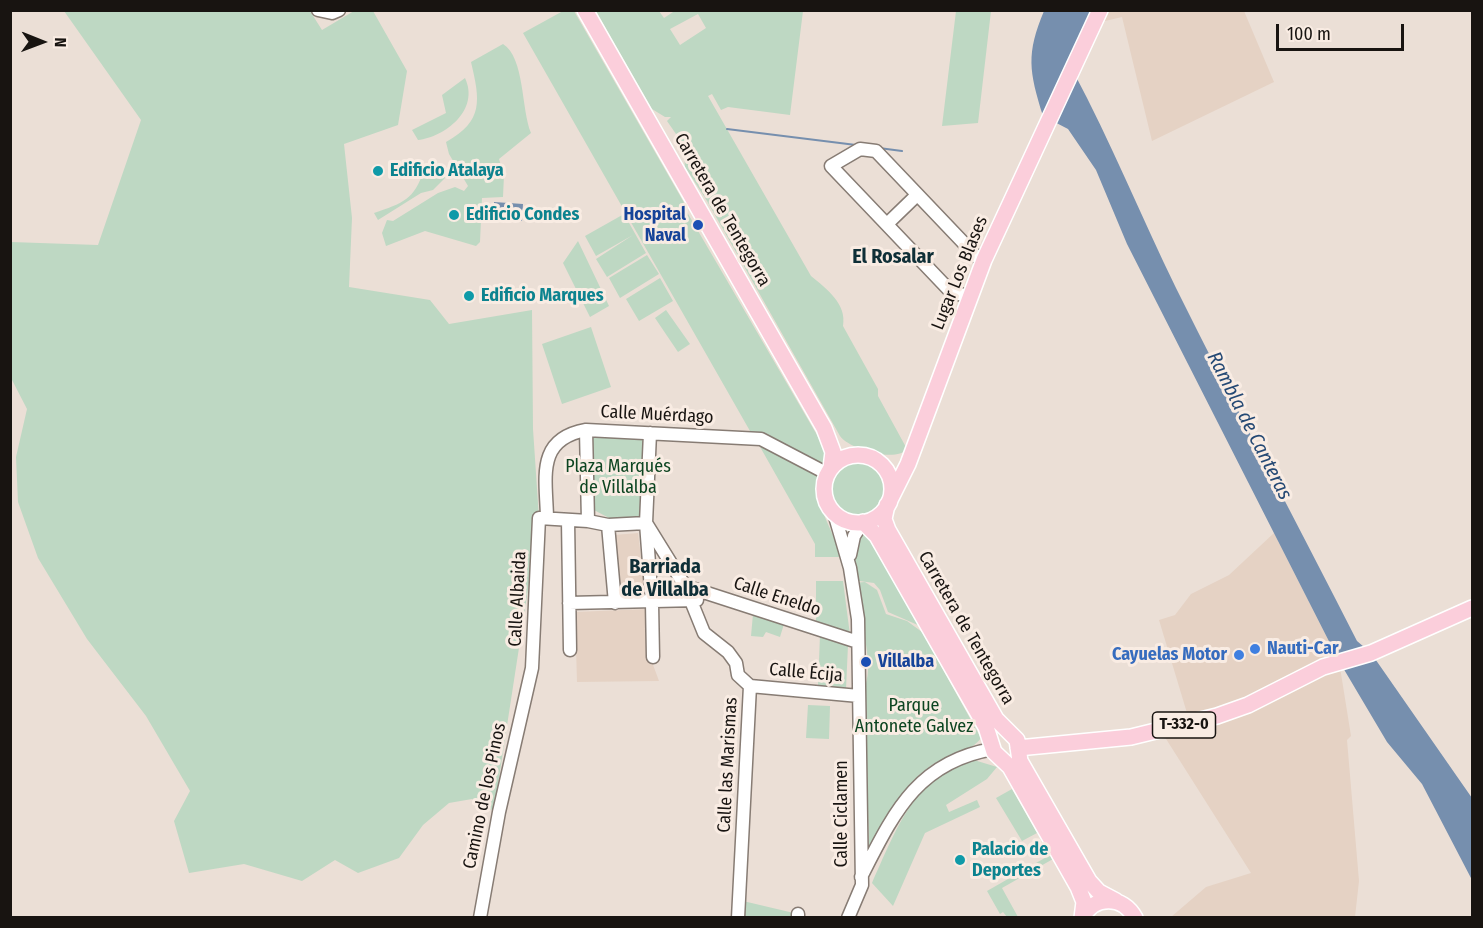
<!DOCTYPE html>
<meta charset="utf-8">
<style>
body{margin:0}
#map{position:relative;width:1483px;height:928px;overflow:hidden;background:#ebdfd6;font-family:"Fira Sans Condensed",sans-serif}
canvas{display:block}
.frame{position:absolute;inset:0;border:12px solid #181411;pointer-events:none}
.north{position:absolute;left:12px;top:12px;width:60px;height:60px;-webkit-text-stroke:4px #f9ece3;paint-order:stroke;rotate:91deg;font-size:16px;font-weight:700;line-height:24px;text-align:center;color:#181411}
.north::after{content:'';display:block;margin:auto;width:21px;height:27px;background:#181411;clip-path:polygon(50% 0,100% 100%,50% 72%,0 100%)}
.scale{position:absolute;left:1276px;top:24px;width:128px;height:27px;box-sizing:border-box;border:3px solid #181411;border-top:0;padding-left:8px;font-size:18px;line-height:21px;white-space:nowrap;color:#181411;-webkit-text-stroke:4px #f9ece3;paint-order:stroke}
</style>
<div id="map">
<canvas width="1483" height="928"></canvas>
<div class="frame"></div>
<div class="north">N</div>
<div class="scale">100 m</div>
</div>
<script>
const c = document.querySelector('canvas').getContext('2d');
c.lineJoin = 'round';
function paint(path, color) { c.fillStyle = color; c.fill(path, 'evenodd'); }
function stroke(path, color, width, dash) { c.strokeStyle = color; c.lineWidth = width; c.lineCap = dash ? 'butt' : 'round'; c.setLineDash(dash || []); c.stroke(path); }
function label(font, color, halo, rows, align = 'center') {
  c.font = font + ' "Fira Sans Condensed",sans-serif'; c.lineWidth = 6; c.setLineDash([]); c.textBaseline = 'middle'; c.strokeStyle = halo; c.fillStyle = color; for (const [text, x, y, turn = 0] of rows) {
    c.save(); c.translate(x, y); c.rotate((+turn || 0) * Math.PI / 180); c.textAlign = isNaN(turn) ? turn : align; if (halo) c.strokeText(text, 0, 0); c.fillText(text, 0, 0); c.restore();
  }
}
const built = new Path2D(`
 M 1100,10 L 1244,11 L 1274,82 L 1152,141 L 1122,17 L 1105,21 L 1098,15 Z
 M 638,533 L 646,598 L 621,598 L 614,535 Z
 M 1274,533 L 1339,661 L 1351,736 L 1347,740 L 1359,881 L 1355,917 L 1171,917 L 1206,887 L 1251,873 L 1161,731 L 1190,723 L 1159,620 L 1175,615 L 1191,594 L 1229,575 Z
 M 647,609 L 649,654 L 659,681 L 577,682 L 575,612 Z`);
const green = new Path2D(`
 M 676,10 L 803,11 L 790,115 L 728,107 L 721,110 L 712,94 L 708,96 L 811,276 C 827,289 847,304 843,326 L 878,389 L 878,396 L 907,449 C 896,463 849,449 840,436 L 707,201 L 685,167 L 683,145 L 679,139 L 684,132 L 676,134 L 667,121 L 671,117 L 665,117 L 652,109 L 596,11 L 659,11 L 664,18 ZM 698,14 L 706,28 L 680,45 L 670,29 Z
 M 64,11 L 310,11 L 322,30 L 354,11 L 373,11 L 407,71 L 398,125 L 344,144 L 352,218 L 349,287 L 430,300 L 449,324 L 532,310 L 533,429 L 539,518 L 494,810 L 488,809 L 472,799 L 449,803 L 423,825 L 399,858 L 358,873 L 335,860 L 302,881 L 244,864 L 189,873 L 174,821 L 190,791 L 146,716 L 87,639 L 38,558 L 18,502 L 16,457 L 27,409 L 11,378 L 11,242 L 98,245 L 141,120 Z
 M 563,11 L 574,11 L 686,206 L 687,212 L 817,435 L 825,451 L 823,465 L 766,435 L 750,431 L 523,33 Z
 M 956,11 L 991,11 L 978,123 L 942,126 Z
 M 503,44 C 525,58 521,109 531,133 L 499,159 L 504,175 L 503,197 L 482,198 L 480,242 L 476,246 L 425,231 L 386,246 L 382,233 L 387,220 L 393,221 L 438,193 L 455,187 L 464,191 L 468,186 L 449,154 L 446,142 C 484,121 480,100 471,62 Z
 M 465,78 C 480,110 445,137 418,140 L 412,130 L 446,113 L 442,95 Z
 M 442,166 L 449,174 L 433,190 L 421,193 L 378,220 L 374,213 C 403,203 414,200 424,170 Z
 M 624,214 L 646,253 L 607,277 L 596,259 L 633,235 L 596,256 L 585,236 Z
 M 578,241 L 609,306 L 590,317 L 563,263 Z
 M 647,255 L 659,274 L 620,298 L 609,278 Z
 M 660,278 L 673,301 L 639,321 L 626,299 Z
 M 666,310 L 690,344 L 678,352 L 655,318 Z
 M 591,327 L 611,387 L 562,404 L 542,344 Z
 M 592,436 L 644,439 L 641,517 L 611,519 L 594,510 Z
 M 759,445 L 819,476 C 812,504 835,530 840,557 L 815,557 L 815,544 Z
 M 861,456 L 879,463 L 889,476 L 891,488 L 885,511 L 920,626 L 888,612 L 880,590 L 874,583 L 852,580 L 850,568 L 857,523 C 810,515 817,457 861,456 Z
 M 816,581 L 843,581 L 850,635 L 816,624 Z
 M 865,582 L 877,590 L 886,614 L 907,621 L 922,632 L 981,738 C 972,752 943,756 929,767 C 901,787 886,820 869,849 L 865,686 C 875,663 858,610 853,583 Z
 M 753,614 L 784,624 L 780,637 L 766,632 L 763,637 L 751,636 Z
 M 820,635 L 848,645 L 846,689 L 818,687 Z
 M 808,705 L 830,706 L 829,739 L 806,738 Z
 M 974,760 L 997,767 L 987,779 L 946,805 L 949,812 L 977,800 L 980,807 L 925,833 L 893,906 L 872,883 C 895,833 914,774 974,760 Z
 M 1012,789 L 1037,833 L 1022,841 L 996,798 Z
 M 1050,855 L 1053,859 L 1002,888 L 1018,917 L 1007,917 L 1003,912 L 1000,914 L 987,891 Z
 M 743,901 L 798,914 L 797,917 L 741,918 Z`);
const water = new Path2D(`
 M 1044,11 L 1100,11 L 1073,71 C 1111,142 1141,216 1176,288 C 1235,407 1297,523 1357,641 L 1371,653 L 1472,798 L 1472,880 L 1422,784 L 1387,742 L 1339,661 L 1127,244 L 1096,170 L 1068,129 L 1043,116 C 1029,71 1026,54 1044,11 Z
 M 494,202 L 523,204 L 522,221 L 494,219 Z`);
const stream = new Path2D(`
 M 727,129 L 856,145
 M 879,148 L 902,151`);
const minor = new Path2D(`
 M 318,10 L 332,13 L 339,10
 M 887,224 L 917,195
 M 971,296 L 952,293 L 831,166 L 860,149 L 876,151 L 977,257 L 984,260
 M 586,430 L 588,521
 M 650,433 L 646,523 L 685,586 L 704,633 L 728,652 L 736,663 L 738,675 L 750,686 L 859,696
 M 834,513 L 850,568 L 858,619 L 862,885 L 848,918
 M 547,517 C 546,477 536,439 586,430 L 761,439 L 828,474
 M 568,520 L 570,650
 M 608,525 L 615,603
 M 850,555 L 854,536 L 863,522
 M 685,586 L 858,642
 M 569,603 L 697,600
 M 861,877 C 893,815 916,762 993,749
 M 480,918 L 499,812 L 532,668 L 539,518 L 588,521 L 608,525 L 646,523 L 652,603 L 653,657
 M 738,918 L 750,686
 M 798,918 L 798,914`);
const major = new Path2D(`
 M 585,10 L 824,428 L 833,452 L 831,468
 M824 489a34 34 0 1 1 68 0a34 34 0 1 1-68 0Z
 M 888,504 L 908,464 L 984,260 L 1100,10
 M 887,505 L 884,519 L 888,530 L 996,719 L 1017,740 L 1020,761 L 1089,881 L 1099,892 L 1116,901
 M 863,522 L 877,536 L 986,727 L 994,752 L 1010,767 L 1078,887 L 1084,902 L 1082,918
 M 1018,748 L 1131,737 L 1217,716 L 1248,705 L 1323,667 L 1371,653 L 1472,608
 M 1082,918 C 1094,895 1123,895 1135,918`);
const markers = [
 [378,171,6,"#0f9aa8"],
 [454,215,6,"#0f9aa8"],
 [698,225,6,"#1a4fb4"],
 [469,296,6,"#0f9aa8"],
 [1255,649,6,"#3f7fe0"],
 [1239,655,6,"#3f7fe0"],
 [866,662,6,"#1a4fb4"],
 [960,860,6,"#0f9aa8"]
];
const shields = [
 [1184,725,63]
];
const shieldNames = [
 ["T-332-0",1184,725]
];
const cultureNames = [
 ["Edificio Atalaya",390,171],
 ["Edificio Condes",466,215],
 ["Edificio Marques",481,296],
 ["Palacio de",972,850],
 ["Deportes",972,871]
];
const streetNames = [
 ["Carretera de Tentegorra",722,210,60],
 ["Lugar Los Blases",960,273,-68],
 ["Calle Muérdago",657,415,3],
 ["Calle Eneldo",777,597,18],
 ["Calle Albaida",518,599,-87],
 ["Carretera de Tentegorra",966,628,60],
 ["Calle Écija",806,673,5],
 ["Calle las Marismas",728,765,-87],
 ["Camino de los Pinos",485,796,-78],
 ["Calle Ciclamen",842,814,-90]
];
const transitNames = [
 ["Hospital",686,215],
 ["Naval",686,236],
 ["Villalba",878,662,"left"]
];
const parkNames = [
 ["Plaza Marqués",618,467],
 ["de Villalba",618,488],
 ["Parque",914,706],
 ["Antonete Galvez",914,727]
];
const shopNames = [
 ["Nauti-Car",1267,649],
 ["Cayuelas Motor",1227,655,"right"]
];
const neighbourhoodNames = [
 ["El Rosalar",893,257],
 ["Barriada",665,567],
 ["de Villalba",665,590]
];
const waterNames = [
 ["Rambla de Canteras",1249,426,63]
];
paint(built, '#e5d2c4');
paint(green, '#bed8c3');
paint(water, '#768fae');
stroke(stream, '#768fae', 2);
stroke(minor, '#877c74', 15);
stroke(major, '#fff', 18);
stroke(minor, '#fff', 12);
stroke(major, '#fbcedb', 15);
for (const [x, y, r, color] of markers) { const dot = new Path2D(); dot.arc(x, y, r, 0, 2 * Math.PI); c.fillStyle = color; c.fill(dot); stroke(dot, '#f9ece3', 2); }
for (const [x, y, w] of shields) { const box = new Path2D(); box.roundRect(x - w / 2, y - 13, w, 26, 4.5); c.fillStyle = '#f9ece3'; c.fill(box); stroke(box, '#181411', 1.5); }
label('bold 16px', '#181411', null, shieldNames);
label('bold 18px', '#0d838f', '#f9ece3', cultureNames, 'left');
label('18px', '#181411', '#f9ece3', streetNames);
label('bold 18px', '#164399', '#f9ece3', transitNames, 'right');
label('18px', '#0d4521', '#f9ece3', parkNames);
label('bold 18px', '#366cbe', '#f9ece3', shopNames, 'left');
label('bold 20px', '#0f2f37', '#f9ece3', neighbourhoodNames);
label('italic 20px', '#254974', '#f9ece3', waterNames);
</script>
